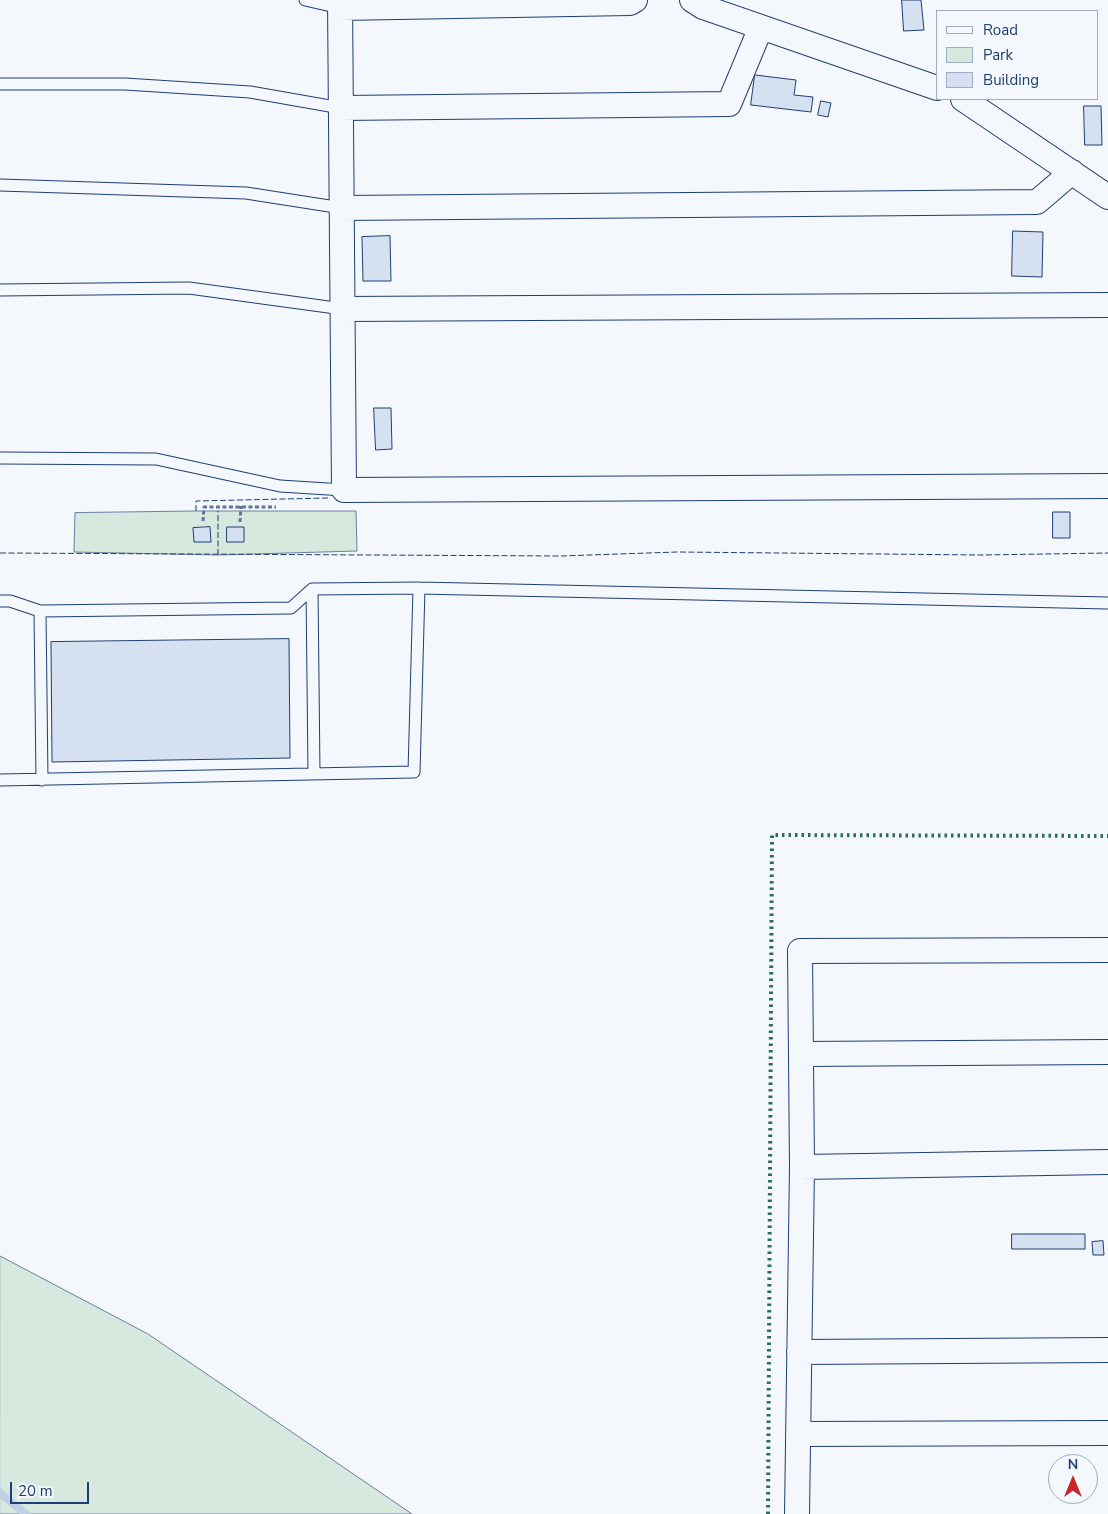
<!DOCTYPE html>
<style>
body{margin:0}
#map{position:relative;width:1108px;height:1514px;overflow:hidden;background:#f4f7fb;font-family:"Nunito Sans",sans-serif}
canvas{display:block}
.legend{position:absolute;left:936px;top:10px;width:162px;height:90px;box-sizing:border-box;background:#f4f7fb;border:1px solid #9eadc5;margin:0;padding:6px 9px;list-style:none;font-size:15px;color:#1d3f73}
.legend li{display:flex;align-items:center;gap:10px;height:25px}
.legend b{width:25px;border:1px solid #9eadc5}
.north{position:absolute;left:1048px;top:1454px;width:50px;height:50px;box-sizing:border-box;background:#f4f7fb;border:1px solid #9eadc5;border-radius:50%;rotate:0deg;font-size:14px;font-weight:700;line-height:20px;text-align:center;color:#1d3f73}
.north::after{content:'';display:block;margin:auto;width:18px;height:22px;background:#c62828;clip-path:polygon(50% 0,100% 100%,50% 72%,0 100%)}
.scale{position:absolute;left:10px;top:1482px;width:79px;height:22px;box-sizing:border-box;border:2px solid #1d3f73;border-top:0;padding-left:6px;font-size:15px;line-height:18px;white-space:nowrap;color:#1d3f73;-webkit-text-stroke:4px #f4f7fb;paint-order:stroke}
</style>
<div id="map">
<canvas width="1108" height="1514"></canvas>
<ul class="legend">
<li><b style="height:6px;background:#f4f7fb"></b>Road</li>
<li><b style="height:14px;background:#d7e8df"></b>Park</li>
<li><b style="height:14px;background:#d5e0f0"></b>Building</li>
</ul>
<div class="north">N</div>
<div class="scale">20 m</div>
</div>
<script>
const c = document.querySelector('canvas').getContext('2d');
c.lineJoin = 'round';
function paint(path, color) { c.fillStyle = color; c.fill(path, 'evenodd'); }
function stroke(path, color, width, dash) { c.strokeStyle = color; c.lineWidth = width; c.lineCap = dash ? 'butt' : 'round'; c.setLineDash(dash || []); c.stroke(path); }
const green = new Path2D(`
 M 196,511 L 356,511 L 357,551 L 218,555 L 74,552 L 75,513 Z
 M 0,1256 L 148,1334 L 412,1514 L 0,1514 Z`);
const stream = new Path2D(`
 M 0,1493 L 26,1514`);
const building = new Path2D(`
 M 902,0 L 921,0 L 924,30 L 904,31 Z
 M 755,75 L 796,80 L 794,95 L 813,97 L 811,112 L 751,105 Z
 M 821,101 L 831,103 L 828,117 L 818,115 Z
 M 1084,106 L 1101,106 L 1102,145 L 1085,145 Z
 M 1013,231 L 1043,232 L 1042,277 L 1012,276 Z
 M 390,236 L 391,281 L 363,281 L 362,237 Z
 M 374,408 L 391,408 L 392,449 L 376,450 Z
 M 1053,512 L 1070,512 L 1070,538 L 1053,538 Z
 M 210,527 L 211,542 L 194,542 L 193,528 Z
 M 227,527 L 244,527 L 244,542 L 227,542 Z
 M 289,639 L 290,758 L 52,762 L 51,642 Z
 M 1012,1234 L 1085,1234 L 1085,1249 L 1012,1249 Z
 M 1103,1241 L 1104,1255 L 1093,1255 L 1092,1242 Z`);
const path = new Path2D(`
 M 203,521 L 204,507 L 276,507
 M 240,522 L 241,506`);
const lane = new Path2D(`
 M 305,0 L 340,8
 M 0,84 L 125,84 L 250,92 L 341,108
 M 0,185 L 246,193 L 342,208
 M 0,290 L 189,288 L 343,309
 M 0,458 L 156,459 L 280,486 L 344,490
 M 312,589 L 314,773
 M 0,601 L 10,601 L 40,611 L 291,608 L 312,589 L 419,588 L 1108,603
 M 40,611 L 42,780
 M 0,780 L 414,772 L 419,588`);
const street = new Path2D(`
 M 340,0 L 344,490 L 1108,486
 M 692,0 L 703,7 L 937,88
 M 340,8 L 630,3 L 635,0
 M 963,99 L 1108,197
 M 341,108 L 729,104 L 761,27
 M 342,208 L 1037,202 L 1072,172
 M 343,309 L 1108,305
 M 801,1054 L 1108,1052
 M 802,1167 L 1108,1162
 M 799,1352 L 1108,1350
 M 798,1434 L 1108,1433
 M 797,1514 L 802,1167 L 800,951 L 1108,950`);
const hedge = new Path2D(`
 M 768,1514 L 772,835 L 1108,836`);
const fence = new Path2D(`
 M 196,511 L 196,501 L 328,498
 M 0,553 L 561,556 L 677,552 L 982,555 L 1108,553
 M 218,555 L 218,511`);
paint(green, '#d7e8df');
stroke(green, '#687fa3', 1);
stroke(stream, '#bed0e5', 8);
paint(building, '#d5e0f0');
stroke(building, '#1d3f73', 1);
stroke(lane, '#1d3f73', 13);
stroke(street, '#1d3f73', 26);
stroke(path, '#5e769c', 3, [4, 2.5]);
stroke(lane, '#f4f7fb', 11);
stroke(street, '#f4f7fb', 24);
stroke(hedge, '#2c6c60', 4, [2.5, 4]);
stroke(fence, '#1d3f73', 1, [6, 2.5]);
</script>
